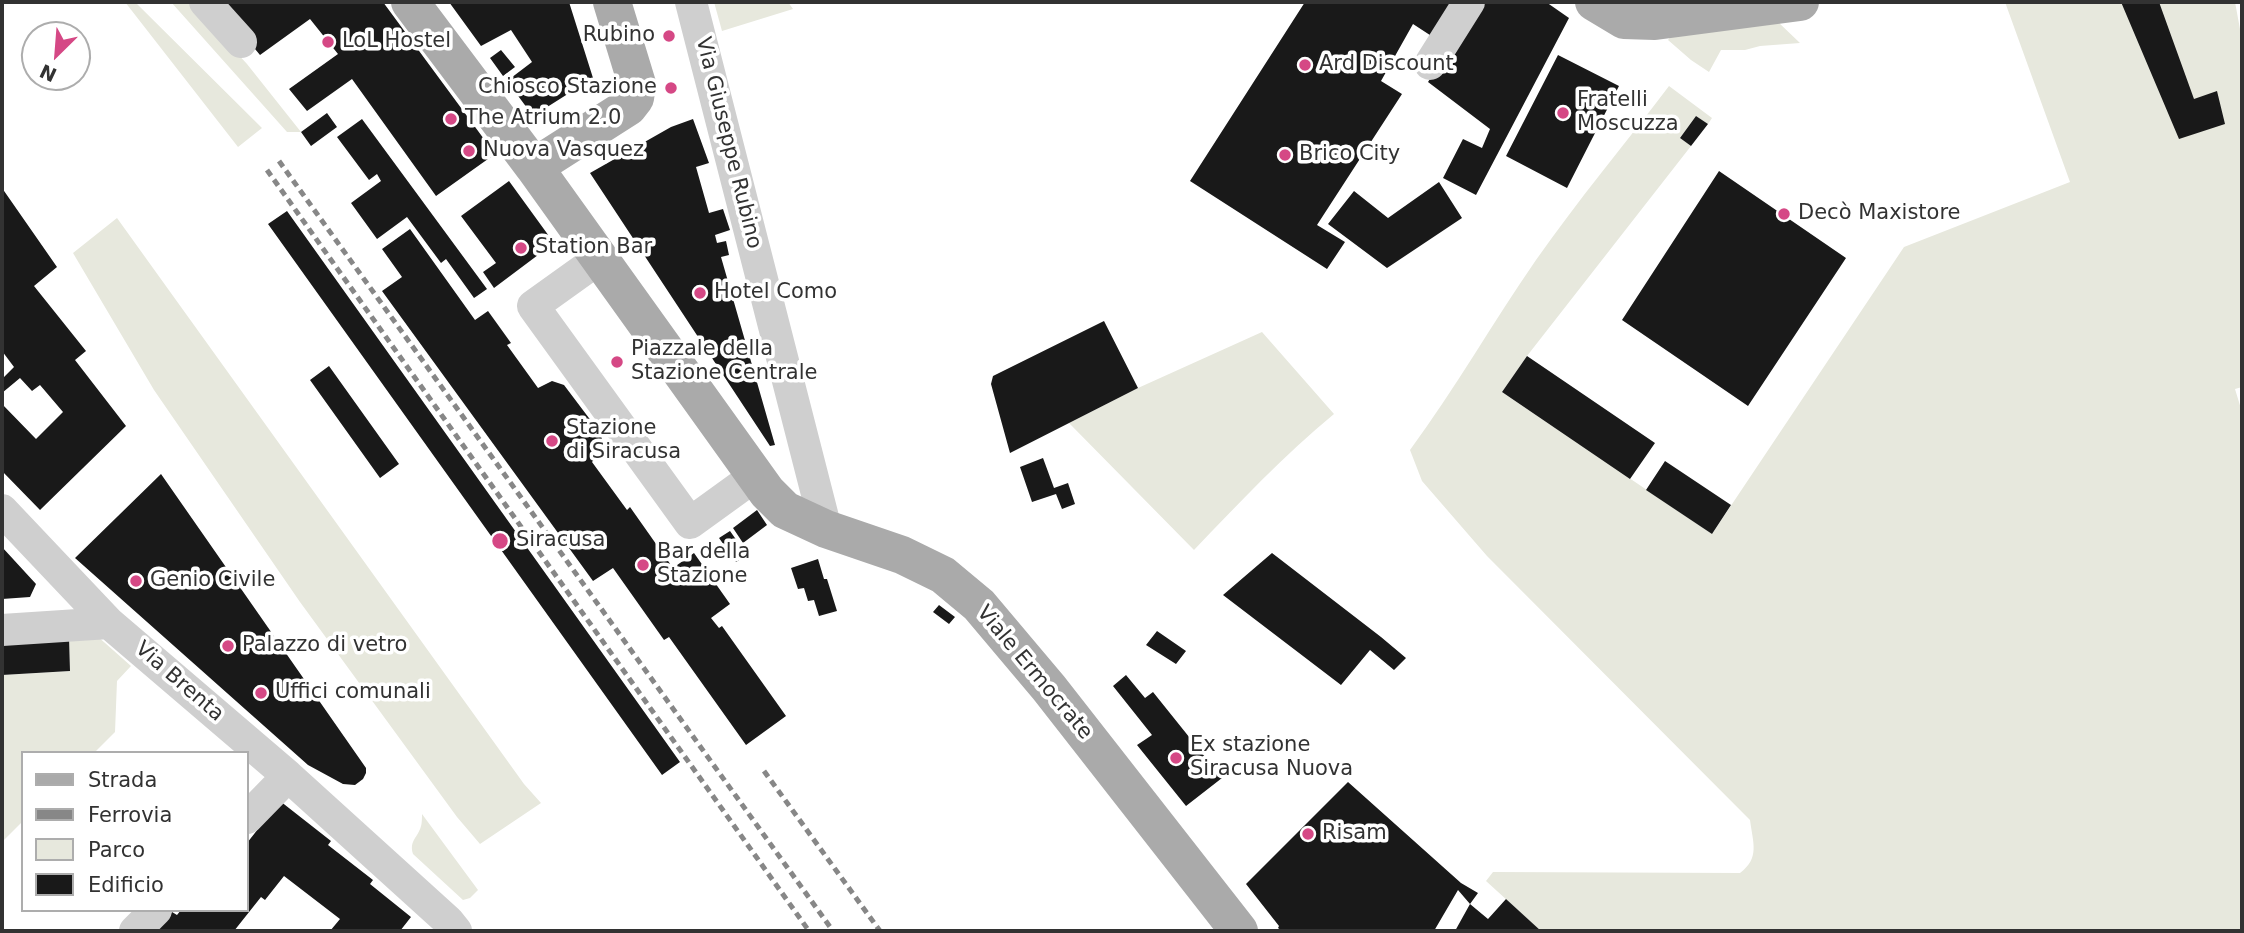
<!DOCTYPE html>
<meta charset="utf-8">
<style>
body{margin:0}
#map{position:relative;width:2244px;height:933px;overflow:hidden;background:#fff;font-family:"DejaVu Sans",sans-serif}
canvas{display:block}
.frame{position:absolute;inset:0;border:4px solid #323232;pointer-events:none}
.legend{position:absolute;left:21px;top:751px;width:228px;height:161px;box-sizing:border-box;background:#fff;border:2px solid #adadad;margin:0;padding:9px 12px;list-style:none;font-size:21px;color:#323232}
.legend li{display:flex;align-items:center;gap:14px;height:35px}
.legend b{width:35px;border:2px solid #adadad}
.north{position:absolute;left:21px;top:21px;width:70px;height:70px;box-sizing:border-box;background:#fff;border:2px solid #adadad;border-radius:50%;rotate:205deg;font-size:19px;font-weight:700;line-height:28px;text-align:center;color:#323232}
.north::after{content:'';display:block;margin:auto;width:24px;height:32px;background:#d54885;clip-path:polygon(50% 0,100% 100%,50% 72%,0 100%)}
</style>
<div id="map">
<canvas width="2244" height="933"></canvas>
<div class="frame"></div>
<ul class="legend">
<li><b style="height:9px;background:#aaa"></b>Strada</li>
<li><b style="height:9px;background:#878787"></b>Ferrovia</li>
<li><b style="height:19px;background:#e7e8dd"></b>Parco</li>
<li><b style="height:19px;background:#191919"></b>Edificio</li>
</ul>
<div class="north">N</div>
</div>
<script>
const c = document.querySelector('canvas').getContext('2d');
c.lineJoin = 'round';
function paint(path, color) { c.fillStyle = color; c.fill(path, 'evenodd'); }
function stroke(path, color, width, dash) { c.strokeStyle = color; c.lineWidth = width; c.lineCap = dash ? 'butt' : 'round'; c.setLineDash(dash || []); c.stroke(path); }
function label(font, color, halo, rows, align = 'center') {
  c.font = font + ' "DejaVu Sans",sans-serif'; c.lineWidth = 7; c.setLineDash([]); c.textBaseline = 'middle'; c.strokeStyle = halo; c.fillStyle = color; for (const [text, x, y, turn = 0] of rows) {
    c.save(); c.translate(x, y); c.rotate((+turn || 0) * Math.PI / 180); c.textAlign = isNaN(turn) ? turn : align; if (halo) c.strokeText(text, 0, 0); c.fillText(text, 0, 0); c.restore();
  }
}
const green = new Path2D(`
 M 125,2 L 135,2 L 262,128 L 238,147 Z
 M 171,2 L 190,2 L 247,64 L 301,132 L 287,132 Z
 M 714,2 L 788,2 L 793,9 L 722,31 Z
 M 2005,2 L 2235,2 L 2242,40 L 2242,387 L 2235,389 L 2242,412 L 2242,931 L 1541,931 L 1486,881 L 1493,872 L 1740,873 C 1760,858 1753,843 1750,820 L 1487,556 L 1422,481 L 1410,450 C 1455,389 1493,322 1536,260 C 1578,200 1625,144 1669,86 L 1712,118 L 1708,124 L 1696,116 L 1680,138 L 1691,146 L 1527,356 L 1502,392 L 1712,534 L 1904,247 L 2070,182 Z
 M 1777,21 L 1800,43 L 1760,46 L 1745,50 L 1721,50 L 1709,72 L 1691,60 L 1668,40 L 1671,36 Z
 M 117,218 L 524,784 L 541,803 L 480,844 L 457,817 L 300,602 L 154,390 L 73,253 Z
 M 1262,332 L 1334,414 C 1284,455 1239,503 1194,550 L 1069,423 L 1138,388 Z
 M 96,635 L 131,666 L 117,681 L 115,732 L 94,753 L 23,753 L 23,821 L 2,842 L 2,675 L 70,671 L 69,637 Z
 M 422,814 L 478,890 L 470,898 L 463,900 L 413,854 C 409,840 418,838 421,826 C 422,824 422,816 422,814 Z`);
const building = new Path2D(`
 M 216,2 L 383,2 L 495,154 L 436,196 L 352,79 L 307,111 L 289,89 L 338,54 L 310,19 L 260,55 Z
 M 449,2 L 569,2 L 593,78 L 533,116 L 507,81 L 532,62 L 511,30 L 481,46 Z
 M 1305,2 L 1459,2 L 1436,39 L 1413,24 L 1381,81 L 1402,94 L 1317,225 L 1345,242 L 1327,269 L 1190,181 Z
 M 1479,2 L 1546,2 L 1569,18 L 1476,195 L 1443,178 L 1463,139 L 1482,148 L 1490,129 L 1428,82 Z
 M 2121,2 L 2159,2 L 2194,99 L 2217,91 L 2225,124 L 2179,139 Z
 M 501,50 L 515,67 L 503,76 L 490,58 Z
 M 1558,55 L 1619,86 L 1567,188 L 1506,156 Z
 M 669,82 L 675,82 L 678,89 L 674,93 L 667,93 L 665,87 Z
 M 327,113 L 337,127 L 311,146 L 301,132 Z
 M 1696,116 L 1708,124 L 1691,146 L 1680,138 Z
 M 362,119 L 487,289 L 477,296 L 474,298 L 446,259 L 441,263 L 407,217 L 377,239 L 351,203 L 381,181 L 377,174 L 369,180 L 337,137 Z
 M 693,119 L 709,163 L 696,167 L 709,213 L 723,209 L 730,230 L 715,235 L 717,243 L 726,241 L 729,255 L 721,257 L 775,445 L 770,446 L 590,173 L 671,127 Z
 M 1719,171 L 1846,258 L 1748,406 L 1622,320 Z
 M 509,181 L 554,243 L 494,288 L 483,272 L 496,263 L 461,216 Z
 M 1439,182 L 1462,218 L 1387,268 L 1328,224 L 1354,191 L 1388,218 Z
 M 2,188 L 57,267 L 34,286 L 86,351 L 75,360 L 126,426 L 40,510 L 2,471 L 2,404 L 36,439 L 63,412 L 40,385 L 32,391 L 20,378 L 2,393 L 2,379 L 14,367 L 2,351 Z
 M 287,211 L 680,762 L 662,775 L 268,224 Z
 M 410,229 L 475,320 L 488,311 L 511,343 L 507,345 L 538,388 L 552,381 L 564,385 L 601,434 L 602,440 L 601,450 L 592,462 L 627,510 L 630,507 L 673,568 L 694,553 L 730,604 L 711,618 L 719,628 L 722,626 L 786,716 L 746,745 L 669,637 L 664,640 L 613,568 L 593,581 L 382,291 L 402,277 L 382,249 Z
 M 1104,321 L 1138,388 L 1010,453 L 991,384 L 993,376 Z
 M 1527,356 L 1655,443 L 1630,479 L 1502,392 Z
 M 329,366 L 399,464 L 380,478 L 310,380 Z
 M 1043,458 L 1054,488 L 1068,483 L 1075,504 L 1062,509 L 1056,494 L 1032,502 L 1020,467 Z
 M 1665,461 L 1731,505 L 1712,534 L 1646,490 Z
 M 161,474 L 366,768 L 366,773 L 363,779 L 355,785 L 343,784 L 308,765 L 75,558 Z
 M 757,510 L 767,525 L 743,543 L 733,528 Z
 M 730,531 L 747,555 L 736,562 L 719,538 Z
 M 2,547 L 36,584 L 30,597 L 2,599 Z
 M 1272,553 L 1381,637 L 1406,658 L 1394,670 L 1370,650 L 1341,685 L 1223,595 Z
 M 818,559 L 824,579 L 827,579 L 837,611 L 819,616 L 814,600 L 808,601 L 804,588 L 798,589 L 791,568 Z
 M 939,605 L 955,617 L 949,624 L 933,612 Z
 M 1157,631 L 1186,651 L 1176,664 L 1146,645 Z
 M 69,637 L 70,671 L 2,675 L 2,642 Z
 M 1126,675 L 1145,698 L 1153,692 L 1222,778 L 1186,806 L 1137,745 L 1152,735 L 1113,686 Z
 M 1348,782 L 1461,883 L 1478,893 L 1470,904 L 1458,890 L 1434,931 L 1282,931 L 1278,928 L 1279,926 L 1246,884 Z
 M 280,801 L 331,841 L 328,845 L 373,880 L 370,884 L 411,917 L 400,931 L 330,931 L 340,919 L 284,876 L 265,900 L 261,897 L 234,931 L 156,931 L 172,912 L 177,915 L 181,910 L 247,910 L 247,843 Z
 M 1506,899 L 1541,931 L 1455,931 L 1470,904 L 1488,919 Z`);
const minor = new Path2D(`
 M 205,2 L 241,42
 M 691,2 L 826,529
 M 1430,64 L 1469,2
 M 600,258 L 533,306 L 690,523 L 755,476
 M 2,510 L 109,623 L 288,776 L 448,921 L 456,931
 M 2,630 L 109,623
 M 247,818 L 288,776
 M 135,931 L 156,910`);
const major = new Path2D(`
 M 410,2 L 534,167 L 767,492 L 785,510 L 826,529 L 902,555 L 943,575 L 979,605 L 1049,688 L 1239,931
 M 1594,2 L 1624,20 L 1655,21 L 1800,2
 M 534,167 L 628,107 L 635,98 L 637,84 L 612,2`);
const rail = new Path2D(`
 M 279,161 L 833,931
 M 267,170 L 809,931
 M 764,771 L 880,931`);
const markers = [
 [669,36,7,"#d54885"],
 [328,42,7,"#d54885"],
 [1305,65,7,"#d54885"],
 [671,88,7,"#d54885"],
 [1563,113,7,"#d54885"],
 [451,119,7,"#d54885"],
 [469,151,7,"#d54885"],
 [1285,155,7,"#d54885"],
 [1784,214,7,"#d54885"],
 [521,248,7,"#d54885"],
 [700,293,7,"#d54885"],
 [617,362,7,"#d54885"],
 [552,441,7,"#d54885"],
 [500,541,9,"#d54885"],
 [643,565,7,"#d54885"],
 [136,581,7,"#d54885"],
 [228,646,7,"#d54885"],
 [261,693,7,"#d54885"],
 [1176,758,7,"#d54885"],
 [1308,834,7,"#d54885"]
];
const poiNames = [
 ["Rubino",655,36,"right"],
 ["LoL Hostel",342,42],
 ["Ard Discount",1319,65],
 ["Chiosco Stazione",657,88,"right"],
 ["Fratelli",1577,101],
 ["Moscuzza",1577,125],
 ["The Atrium 2.0",465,119],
 ["Nuova Vasquez",483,151],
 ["Brico City",1299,155],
 ["Decò Maxistore",1798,214],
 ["Station Bar",535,248],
 ["Hotel Como",714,293],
 ["Piazzale della",631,350],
 ["Stazione Centrale",631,374],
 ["Stazione",566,429],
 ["di Siracusa",566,453],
 ["Siracusa",516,541],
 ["Bar della",657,553],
 ["Stazione",657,577],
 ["Genio Civile",150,581],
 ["Palazzo di vetro",242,646],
 ["Uffici comunali",275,693],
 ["Ex stazione",1190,746],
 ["Siracusa Nuova",1190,770],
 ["Risam",1322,834]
];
const streetNames = [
 ["Via Giuseppe Rubino",728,143,76],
 ["Viale Ermocrate",1034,673,50],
 ["Via Brenta",179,682,41]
];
paint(green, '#e7e8dd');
paint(building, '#191919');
stroke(minor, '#cfcfcf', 32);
stroke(major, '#aaa', 38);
stroke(rail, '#878787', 5, [7, 5]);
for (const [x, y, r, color] of markers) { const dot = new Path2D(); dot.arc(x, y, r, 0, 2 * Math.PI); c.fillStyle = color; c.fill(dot); stroke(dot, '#fff', 2.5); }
label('21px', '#323232', '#fff', poiNames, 'left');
label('21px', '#323232', '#fff', streetNames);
</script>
